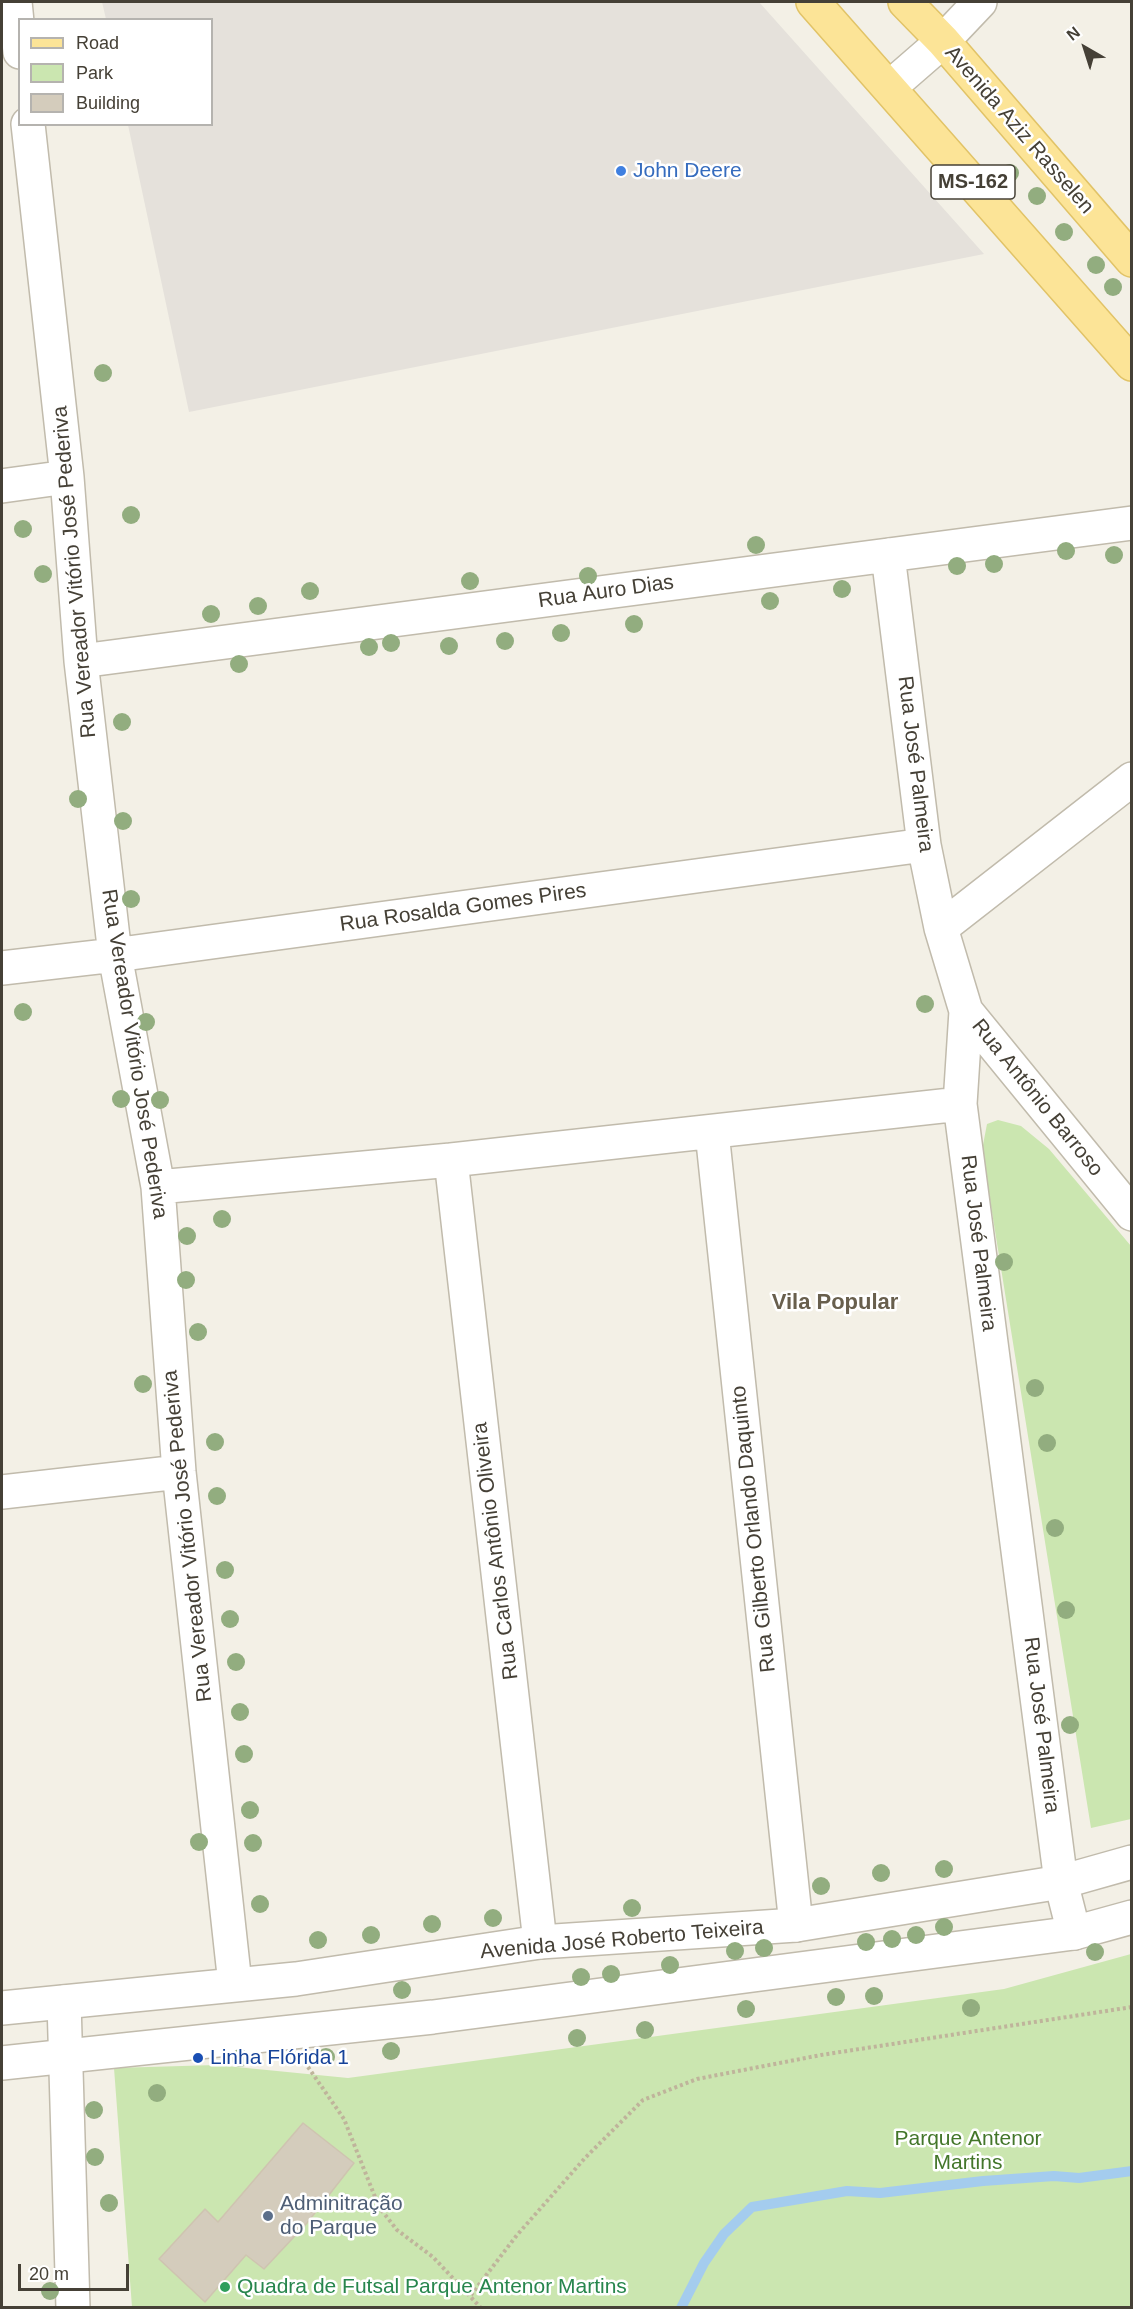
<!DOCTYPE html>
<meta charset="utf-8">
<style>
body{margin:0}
#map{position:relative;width:1133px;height:2309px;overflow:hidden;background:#f3f0e6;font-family:Arial,sans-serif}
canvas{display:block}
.frame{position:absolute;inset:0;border:3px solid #454036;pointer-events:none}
.legend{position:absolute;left:18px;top:18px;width:195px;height:108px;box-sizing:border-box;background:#fff;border:2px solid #b5b3af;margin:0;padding:8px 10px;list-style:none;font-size:18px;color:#454036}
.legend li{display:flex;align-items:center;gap:12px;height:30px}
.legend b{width:30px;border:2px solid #b5b3af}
.north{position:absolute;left:1055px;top:18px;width:60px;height:60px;-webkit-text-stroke:4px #fff;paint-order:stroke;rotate:321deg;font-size:16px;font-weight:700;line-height:24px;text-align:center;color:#454036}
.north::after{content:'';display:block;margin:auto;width:21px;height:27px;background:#454036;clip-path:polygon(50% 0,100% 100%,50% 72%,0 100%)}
.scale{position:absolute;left:18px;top:2264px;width:111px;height:27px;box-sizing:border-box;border:3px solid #454036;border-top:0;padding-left:8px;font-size:18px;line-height:21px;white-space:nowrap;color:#454036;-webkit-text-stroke:4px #fff;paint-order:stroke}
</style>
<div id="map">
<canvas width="1133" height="2309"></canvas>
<div class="frame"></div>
<ul class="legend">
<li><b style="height:8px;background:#fce497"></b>Road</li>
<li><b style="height:16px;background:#cbe6b0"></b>Park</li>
<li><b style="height:16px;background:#d4ccbc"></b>Building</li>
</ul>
<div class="north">N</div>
<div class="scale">20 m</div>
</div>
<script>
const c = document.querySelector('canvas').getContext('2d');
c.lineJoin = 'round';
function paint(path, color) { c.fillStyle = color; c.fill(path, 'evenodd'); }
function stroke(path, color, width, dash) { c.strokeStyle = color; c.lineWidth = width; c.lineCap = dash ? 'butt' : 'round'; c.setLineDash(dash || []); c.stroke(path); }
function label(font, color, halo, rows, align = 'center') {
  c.font = font + ' Arial,sans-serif'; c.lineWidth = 5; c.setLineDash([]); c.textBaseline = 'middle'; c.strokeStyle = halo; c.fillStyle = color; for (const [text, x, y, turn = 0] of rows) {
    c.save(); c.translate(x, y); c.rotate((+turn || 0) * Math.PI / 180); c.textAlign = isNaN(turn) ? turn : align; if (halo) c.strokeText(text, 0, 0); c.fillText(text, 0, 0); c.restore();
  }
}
const industrial = new Path2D(`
 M 102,2 L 759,2 L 984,254 L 189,412 L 128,125 L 212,124 L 212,20 L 106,19 Z`);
const green = new Path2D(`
 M 998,1120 L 1021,1126 L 1049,1149 L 1131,1246 L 1131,1819 L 1091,1828 L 982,1150 L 987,1124 Z
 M 1131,1954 L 1131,2307 L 132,2307 L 114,2068 L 216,2065 L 348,2078 L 1004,1989 Z`);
const stream = new Path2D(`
 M 681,2308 L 704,2263 L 724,2234 L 752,2207 L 847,2191 L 880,2193 L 983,2181 L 1054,2176 L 1079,2178 L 1132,2171`);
const building = new Path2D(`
 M 303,2123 L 354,2163 L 307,2223 L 264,2269 L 246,2255 L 205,2302 L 159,2259 L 205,2209 L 218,2222 Z`);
const path = new Path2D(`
 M 308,2067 L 344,2119 L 379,2207 L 397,2230 L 433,2257 L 481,2308
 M 471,2295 L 517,2235 L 585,2158 L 643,2100 L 697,2079 L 821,2055 L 1132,2007`);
const minor = new Path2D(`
 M 15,2 L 20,52
 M 890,87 L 943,41 L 980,2
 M 28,124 L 67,477 L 81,661 L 115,955 L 158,1187 L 179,1472 L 235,1984
 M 2,486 L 67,477
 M 888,555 L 924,845 L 941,928 L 966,1011 L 960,1104 L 1061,1882 L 1074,1933
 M 81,661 L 1132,523
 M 941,928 L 1132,779
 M 2,968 L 115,955 L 924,845
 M 966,1011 L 1132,1214
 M 712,1132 L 796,1925
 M 451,1160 L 540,1942
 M 158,1187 L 451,1160 L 960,1104
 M 2,1492 L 179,1472
 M 64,2002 L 73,2308`);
const tertiary = new Path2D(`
 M 2,2008 L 296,1979 L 540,1942 L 796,1925 L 1061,1882 L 1132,1862
 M 2,2063 L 433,2017 L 1074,1933 L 1132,1917`);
const primary = new Path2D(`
 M 813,2 L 1132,364
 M 905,2 L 943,41 L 1132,260`);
const trees = [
 [1010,173],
 [1037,196],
 [1064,232],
 [1096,265],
 [1113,287],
 [103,373],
 [131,515],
 [23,529],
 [756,545],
 [1066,551],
 [1114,555],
 [994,564],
 [957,566],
 [43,574],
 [588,576],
 [470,581],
 [842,589],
 [310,591],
 [770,601],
 [258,606],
 [211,614],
 [634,624],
 [561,633],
 [505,641],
 [391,643],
 [449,646],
 [369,647],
 [239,664],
 [122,722],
 [78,799],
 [123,821],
 [131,899],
 [925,1004],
 [23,1012],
 [146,1022],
 [121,1099],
 [160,1100],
 [222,1219],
 [187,1236],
 [1004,1262],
 [186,1280],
 [198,1332],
 [143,1384],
 [1035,1388],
 [215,1442],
 [1047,1443],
 [217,1496],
 [1055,1528],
 [225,1570],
 [1066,1610],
 [230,1619],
 [236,1662],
 [240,1712],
 [1070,1725],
 [244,1754],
 [250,1810],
 [199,1842],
 [253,1843],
 [944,1869],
 [881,1873],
 [821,1886],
 [260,1904],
 [632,1908],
 [493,1918],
 [432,1924],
 [944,1927],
 [371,1935],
 [916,1935],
 [892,1939],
 [318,1940],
 [866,1942],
 [764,1948],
 [735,1951],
 [1095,1952],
 [670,1965],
 [611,1974],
 [581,1977],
 [402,1990],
 [874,1996],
 [836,1997],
 [971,2008],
 [746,2009],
 [645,2030],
 [577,2038],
 [391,2051],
 [326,2057],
 [240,2058],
 [157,2093],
 [94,2110],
 [95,2157],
 [109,2203],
 [50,2291]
];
const markers = [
 [621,171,6,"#3f7fe0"],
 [198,2058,6,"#1a4fb4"],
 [268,2216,6,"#5c6f8a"],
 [225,2287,6,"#2e9e5b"]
];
const shields = [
 [973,182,84]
];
const shieldNames = [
 ["MS-162",973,182]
];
const streetNames = [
 ["Avenida Aziz Rasselen",1019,130,49],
 ["Rua Vereador Vitório José Pederiva",75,572,-95],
 ["Rua Auro Dias",606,592,-8],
 ["Rua José Palmeira",915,764,83],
 ["Rua Rosalda Gomes Pires",463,908,-8],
 ["Rua Vereador Vitório José Pederiva",134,1054,81],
 ["Rua Antônio Barroso",1037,1098,51],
 ["Rua José Palmeira",978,1243,83],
 ["Rua Gilberto Orlando Daquinto",754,1529,-96],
 ["Rua Vereador Vitório José Pederiva",188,1536,-96],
 ["Rua Carlos Antônio Oliveira",496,1551,-97],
 ["Rua José Palmeira",1041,1725,83],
 ["Avenida José Roberto Teixeira",622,1940,-5]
];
const shopNames = [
 ["John Deere",633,171]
];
const transitNames = [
 ["Linha Flórida 1",210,2058]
];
const parkNames = [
 ["Parque Antenor",968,2139],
 ["Martins",968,2163]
];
const serviceNames = [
 ["Adminitração",280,2204],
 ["do Parque",280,2228]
];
const leisureNames = [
 ["Quadra de Futsal Parque Antenor Martins",237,2287]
];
const neighbourhoodNames = [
 ["Vila Popular",835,1303]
];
paint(industrial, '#e5e1db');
paint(green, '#cbe6b0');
stroke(stream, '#a4ccee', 10);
paint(building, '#d4ccbc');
stroke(building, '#cfc4b0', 1.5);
stroke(minor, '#c1bbac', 36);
stroke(tertiary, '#c1bbac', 36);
stroke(primary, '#e1c367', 36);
stroke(path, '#bfb49b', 4, [3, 3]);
stroke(minor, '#fff', 33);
stroke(tertiary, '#fff', 33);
stroke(primary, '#fce497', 33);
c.fillStyle = '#92ad7f';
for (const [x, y] of trees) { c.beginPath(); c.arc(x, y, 9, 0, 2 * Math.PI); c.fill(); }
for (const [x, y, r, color] of markers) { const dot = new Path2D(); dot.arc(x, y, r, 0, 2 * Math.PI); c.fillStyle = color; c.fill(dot); stroke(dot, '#fff', 2); }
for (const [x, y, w] of shields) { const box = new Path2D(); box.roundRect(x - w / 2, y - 17, w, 34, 4.5); c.fillStyle = '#fff'; c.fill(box); stroke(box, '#454036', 1.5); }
label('bold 20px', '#454036', null, shieldNames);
label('21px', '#454036', '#fff', streetNames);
label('21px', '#366cbe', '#fff', shopNames, 'left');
label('21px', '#164399', '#fff', transitNames, 'left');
label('21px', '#43762a', '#fff', parkNames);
label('21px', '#4e5e75', '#fff', serviceNames, 'left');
label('21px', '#27864d', '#fff', leisureNames, 'left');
label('bold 22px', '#685f4d', '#fff', neighbourhoodNames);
</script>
